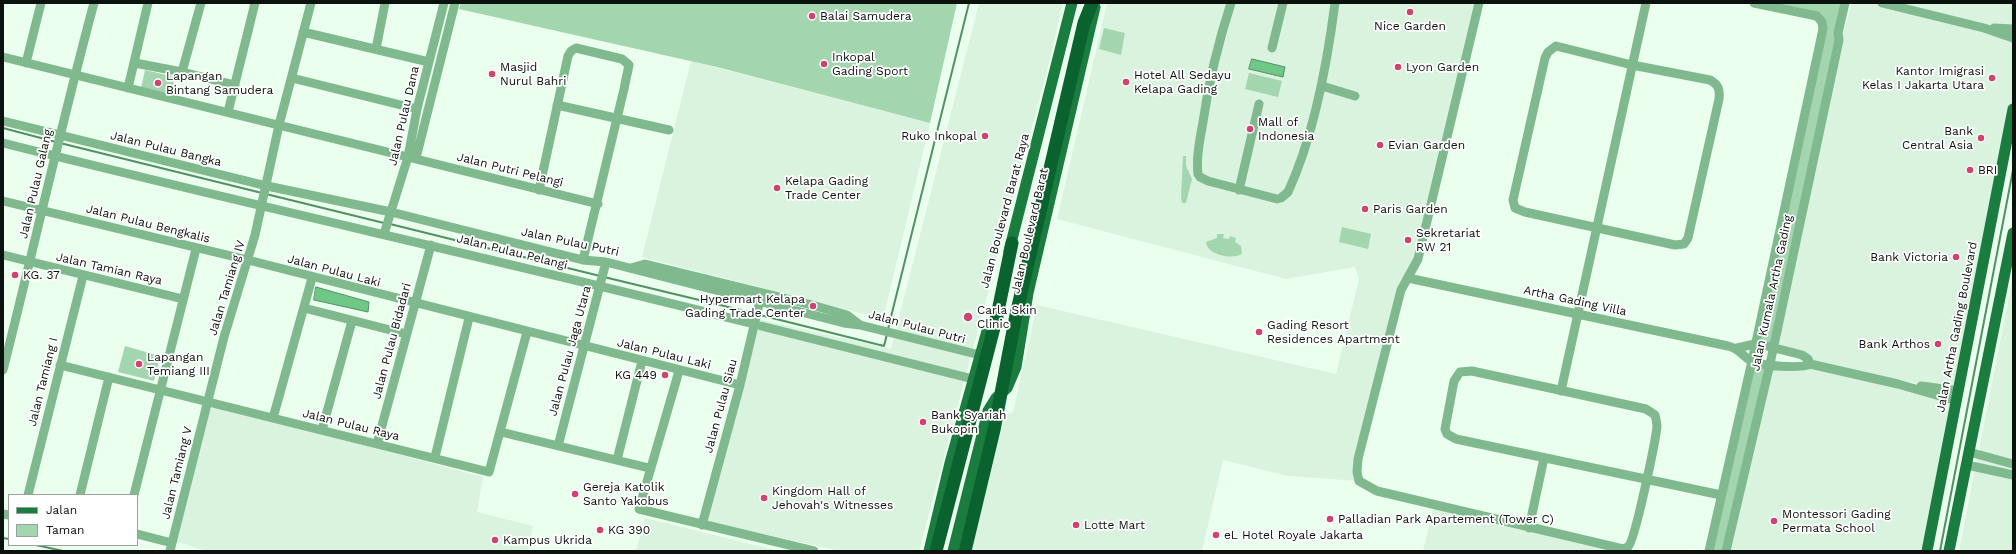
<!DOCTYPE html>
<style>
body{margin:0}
#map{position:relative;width:2016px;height:554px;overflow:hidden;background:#eaffee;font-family:"Work Sans",sans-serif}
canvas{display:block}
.frame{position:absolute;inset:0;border:4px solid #0b110c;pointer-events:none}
.legend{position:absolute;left:8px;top:494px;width:130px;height:52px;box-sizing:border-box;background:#fff;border:1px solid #9da09e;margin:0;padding:5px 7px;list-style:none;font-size:12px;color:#0b110c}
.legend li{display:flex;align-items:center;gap:8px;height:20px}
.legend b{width:20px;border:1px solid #9da09e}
</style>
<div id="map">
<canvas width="2016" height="554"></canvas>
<div class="frame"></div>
<ul class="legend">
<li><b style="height:5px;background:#1b7c40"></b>Jalan</li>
<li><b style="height:11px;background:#a3d6ae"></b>Taman</li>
</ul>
</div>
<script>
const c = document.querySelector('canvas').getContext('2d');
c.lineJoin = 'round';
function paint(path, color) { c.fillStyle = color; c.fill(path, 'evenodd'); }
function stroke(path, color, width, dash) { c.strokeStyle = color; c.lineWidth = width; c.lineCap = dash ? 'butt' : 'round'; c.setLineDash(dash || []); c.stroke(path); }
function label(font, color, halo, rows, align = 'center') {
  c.font = font + ' "Work Sans",sans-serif'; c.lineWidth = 3.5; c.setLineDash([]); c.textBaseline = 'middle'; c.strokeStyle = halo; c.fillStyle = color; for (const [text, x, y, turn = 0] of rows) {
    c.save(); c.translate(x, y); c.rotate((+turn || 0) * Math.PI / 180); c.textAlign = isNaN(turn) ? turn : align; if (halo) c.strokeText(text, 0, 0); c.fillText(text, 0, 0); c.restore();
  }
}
const built = new Path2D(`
 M 979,3 L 1063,3 L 1047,71 L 919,551 L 840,551 L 705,521 L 757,319 L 891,349 Z
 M 1107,3 L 1479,3 L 1418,259 L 1401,290 L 1358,461 L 1359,481 L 1288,476 L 1223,460 L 1202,551 L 971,551 L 1005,415 L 1013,412 L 1037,305 L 1336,374 L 1359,279 L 1355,267 L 1286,279 L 1057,219 Z
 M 1852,3 L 2013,3 L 2013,109 L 1928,551 L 1729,551 L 1770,364 L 1798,367 L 1808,359 L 1773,348 L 1839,40 L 1843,34 ZM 1823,366 L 1948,389 L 1892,383 Z
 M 691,61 L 930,123 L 883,319 L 642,257 Z
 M 2013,276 L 2013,551 L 1959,551 Z
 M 216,406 L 483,477 L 477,512 L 533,526 L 528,551 L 207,551 L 177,542 L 209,411 Z
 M 1434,505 L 1623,549 L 1632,551 L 1423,551 Z
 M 645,518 L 779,551 L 636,551 Z`);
const green = new Path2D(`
 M 461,3 L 957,3 L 930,123 L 717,67 L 459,9 Z
 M 1754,3 L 1845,3 L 1773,348 L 1754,344 L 1822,22 Z
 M 1104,28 L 1125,33 L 1121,55 L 1099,49 Z
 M 145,70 L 175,77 L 171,95 L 141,88 Z
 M 1249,73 L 1282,81 L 1278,97 L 1245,89 Z
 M 1183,156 L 1186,156 L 1186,166 L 1192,179 L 1186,203 L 1182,203 L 1181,198 Z
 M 1342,227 L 1371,234 L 1368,249 L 1339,242 Z
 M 1217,234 L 1224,234 L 1223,238 L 1229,239 L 1230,236 L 1236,238 L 1235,242 L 1241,246 L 1242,254 C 1232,260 1207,255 1206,242 L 1217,238 Z
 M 125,346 L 160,356 L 154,381 L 118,372 Z
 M 1752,361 L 1770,364 L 1729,551 L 1709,551 Z`);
const water = new Path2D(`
 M 1252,59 L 1285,67 L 1283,77 L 1249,69 Z
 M 316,287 L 369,302 L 368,312 L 314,300 Z`);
const stream = new Path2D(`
 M 3,128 L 56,142
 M 60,143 L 262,193
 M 266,194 L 384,223
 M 390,224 L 600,276
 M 604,277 L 753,313
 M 760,315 L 884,346 L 887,334
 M 888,329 L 969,3
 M 3,538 L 9,539
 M 36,545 L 63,551
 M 1940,551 L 2013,170`);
const minor = new Path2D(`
 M 1231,3 C 1218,43 1209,80 1203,122 C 1200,139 1196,157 1198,174 L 1200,177 L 1208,181 L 1277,199 L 1281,198 L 1288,192 C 1314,136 1327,65 1335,3
 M 1479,3 L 1418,259 L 1401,290 L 1358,459 L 1357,472 L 1359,481 L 1377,491 L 1623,549 L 1628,547 C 1635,541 1655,443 1657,427 C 1657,423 1656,419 1655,415 L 1646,409 L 1472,371 L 1460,372 L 1454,381 L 1445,429 L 1447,434 L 1456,439 L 1721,495
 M 1882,3 L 1984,28 L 2013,38
 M 1994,28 L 2013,29
 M 303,32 L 429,62
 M 1556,46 L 1632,65 L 1710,80 C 1719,85 1720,90 1719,99 L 1688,238 L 1684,244 L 1675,245 L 1525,212 L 1515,208 L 1513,200 L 1545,58 L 1548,52 Z
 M 1272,48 L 1283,3
 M 376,49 L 385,3
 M 3,57 L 598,204
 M 26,63 L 41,3
 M 135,63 L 182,72 L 235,85
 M 182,72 L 201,3
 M 292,78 L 417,109
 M 1322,86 L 1355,96
 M 128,88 L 148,3
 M 557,105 L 669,130
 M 228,112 L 255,3
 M 3,121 L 267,186 L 391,212 L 583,260 L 606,262 L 844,323 L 860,325
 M 3,143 C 253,206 505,261 754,324
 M 416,158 L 455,3
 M 539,190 L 568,56 L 571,51 L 576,48 L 622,59 L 629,65 L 624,89 L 583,260
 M 1239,190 L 1259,104
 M 3,201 L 248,260 L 740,385
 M 384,234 L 408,157 L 417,109 L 444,3
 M 3,255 L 183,299
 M 631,268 L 645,264 L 812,305 L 847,315 L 860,325 L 980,355
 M 1408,278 L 1728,346 C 1740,349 1741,355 1751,361 C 1760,366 1802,369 1810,364 L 1898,384 L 1957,401
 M 304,308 L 406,334
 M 761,326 L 973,379
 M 1737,348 L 1755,344 L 1763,345 L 1802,355 L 1808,359 L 1810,364
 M 60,365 L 489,472 L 527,332
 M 3,370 C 34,248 61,125 94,3
 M 679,371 L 639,509 L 814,551
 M 1921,386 L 1959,391
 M 1561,391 L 1646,3
 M 273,418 L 312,278
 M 322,430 L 352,321
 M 501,432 L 649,468
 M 377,444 L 431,245
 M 558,446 L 606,262
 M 1969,452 L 2013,464
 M 435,457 L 469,318
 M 617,460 L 642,361
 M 1967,465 L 2013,475
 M 28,495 L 83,276
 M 80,495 L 109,377
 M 134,495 L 196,249
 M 3,514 L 9,515
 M 702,525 L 740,385 L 761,296
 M 1529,528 L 1544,458
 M 137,534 L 172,543
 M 170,551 L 224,337 L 255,235 L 279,125 L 311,3
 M 1709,551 L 1752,361 L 1823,29 L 1822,22 L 1817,16 L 1754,3
 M 1726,551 L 1770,364 L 1839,40 L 1838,33 L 1845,3`);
const major = new Path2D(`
 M 1009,251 L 1072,3
 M 929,551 L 950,463 L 987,331
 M 953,551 L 988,411 L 996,398 L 1007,388 L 1016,367 L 1028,293 L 1095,7
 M 1927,551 L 2013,109
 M 1949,551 L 2013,233`);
const highway = new Path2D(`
 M 1041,207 L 1084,23 L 1092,3
 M 936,551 L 997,316 L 1012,243`);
const highwayBridge = new Path2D(`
 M 965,551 L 994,430 L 1016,315 L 1041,207`);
const markers = [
 [1410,12,4,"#d0436e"],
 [812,16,4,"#d0436e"],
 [824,64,4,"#d0436e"],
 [1398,67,4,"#d0436e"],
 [492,74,4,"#d0436e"],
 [1992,78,4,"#d0436e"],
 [1126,82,4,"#d0436e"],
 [158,83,4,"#d0436e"],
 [1250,129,4,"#d0436e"],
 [985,136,4,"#d0436e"],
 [1981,138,4,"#d0436e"],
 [1380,145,4,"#d0436e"],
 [1970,170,4,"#d0436e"],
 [777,188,4,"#d0436e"],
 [1365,209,4,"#d0436e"],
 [1408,240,4,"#d0436e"],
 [1956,257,4,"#d0436e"],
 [15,275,4,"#d0436e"],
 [813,306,4,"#d0436e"],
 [968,317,5,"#d0436e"],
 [1259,332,4,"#d0436e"],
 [1938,344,4,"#d0436e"],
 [139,364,4,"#d0436e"],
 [665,375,4,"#d0436e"],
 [923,422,4,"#d0436e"],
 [575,494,4,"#d0436e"],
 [764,498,4,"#d0436e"],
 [1330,519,4,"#d0436e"],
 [1774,521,4,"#d0436e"],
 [1076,525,4,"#d0436e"],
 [600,530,4,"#d0436e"],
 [1216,535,4,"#d0436e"],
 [495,540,4,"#d0436e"]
];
const poiNames = [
 ["Balai Samudera",820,16],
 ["Nice Garden",1410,26,"center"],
 ["Inkopal",832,57],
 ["Gading Sport",832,71],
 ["Masjid",500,67],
 ["Nurul Bahri",500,81],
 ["Lyon Garden",1406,67],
 ["Kantor Imigrasi",1984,71,"right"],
 ["Kelas I Jakarta Utara",1984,85,"right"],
 ["Hotel All Sedayu",1134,75],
 ["Kelapa Gading",1134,89],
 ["Lapangan",166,76],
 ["Bintang Samudera",166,90],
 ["Mall of",1258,122],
 ["Indonesia",1258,136],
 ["Bank",1973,131,"right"],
 ["Central Asia",1973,145,"right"],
 ["Ruko Inkopal",977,136,"right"],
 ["Evian Garden",1388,145],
 ["BRI",1978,170],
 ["Kelapa Gading",785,181],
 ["Trade Center",785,195],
 ["Paris Garden",1373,209],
 ["Sekretariat",1416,233],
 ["RW 21",1416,247],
 ["Bank Victoria",1948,257,"right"],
 ["KG. 37",23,275],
 ["Hypermart Kelapa",805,299,"right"],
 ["Gading Trade Center",805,313,"right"],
 ["Carla Skin",977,310],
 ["Clinic",977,324],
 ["Gading Resort",1267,325],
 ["Residences Apartment",1267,339],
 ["Bank Arthos",1930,344,"right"],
 ["Lapangan",147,357],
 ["Temiang III",147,371],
 ["KG 449",657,375,"right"],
 ["Bank Syariah",931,415],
 ["Bukopin",931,429],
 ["Gereja Katolik",583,487],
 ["Santo Yakobus",583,501],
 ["Kingdom Hall of",772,491],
 ["Jehovah's Witnesses",772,505],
 ["Montessori Gading",1782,514],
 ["Permata School",1782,528],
 ["Palladian Park Apartement (Tower C)",1338,519],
 ["Lotte Mart",1084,525],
 ["KG 390",608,530],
 ["eL Hotel Royale Jakarta",1224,535],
 ["Kampus Ukrida",503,540]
];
const streetNames = [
 ["Jalan Pulau Dana",404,116,-77],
 ["Jalan Pulau Bangka",166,149,14],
 ["Jalan Putri Pelangi",510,170,14],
 ["Jalan Pulau Galang",36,184,-77],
 ["Jalan Boulevard Barat Raya",1005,211,-75],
 ["Jalan Pulau Bengkalis",148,224,14],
 ["Jalan Boulevard Barat",1030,231,-77],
 ["Jalan Pulau Putri",570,242,12],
 ["Jalan Pulau Pelangi",512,252,14],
 ["Jalan Tamian Raya",109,269,13],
 ["Jalan Pulau Laki",334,271,15],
 ["Jalan Tamiang IV",227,288,-73],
 ["Jalan Kumala Artha Gading",1772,293,-78],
 ["Artha Gading Villa",1575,301,12],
 ["Jalan Pulau Putri",917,327,15],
 ["Jalan Artha Gading Boulevard",1957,327,-79],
 ["Jalan Pulau Bidadari",392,341,-75],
 ["Jalan Pulau Jaga Utara",570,351,-75],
 ["Jalan Pulau Laki",664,354,14],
 ["Jalan Tamiang I",43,382,-76],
 ["Jalan Pulau Siau",721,406,-75],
 ["Jalan Pulau Raya",351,425,14],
 ["Jalan Tamiang V",177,473,-76]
];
paint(built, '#d9f3df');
paint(green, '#a3d6ae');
paint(water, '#70c888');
stroke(water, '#529163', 1);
stroke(stream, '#529163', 2);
stroke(minor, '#81b98e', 9);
stroke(major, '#1b7c40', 11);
stroke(highway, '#0a622f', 13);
stroke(highwayBridge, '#0a622f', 13);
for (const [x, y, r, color] of markers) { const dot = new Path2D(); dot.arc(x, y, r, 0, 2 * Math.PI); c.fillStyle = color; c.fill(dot); stroke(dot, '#fff', 1.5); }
label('12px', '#0b110c', '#fff', poiNames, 'left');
label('12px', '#0b110c', '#fff', streetNames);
</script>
